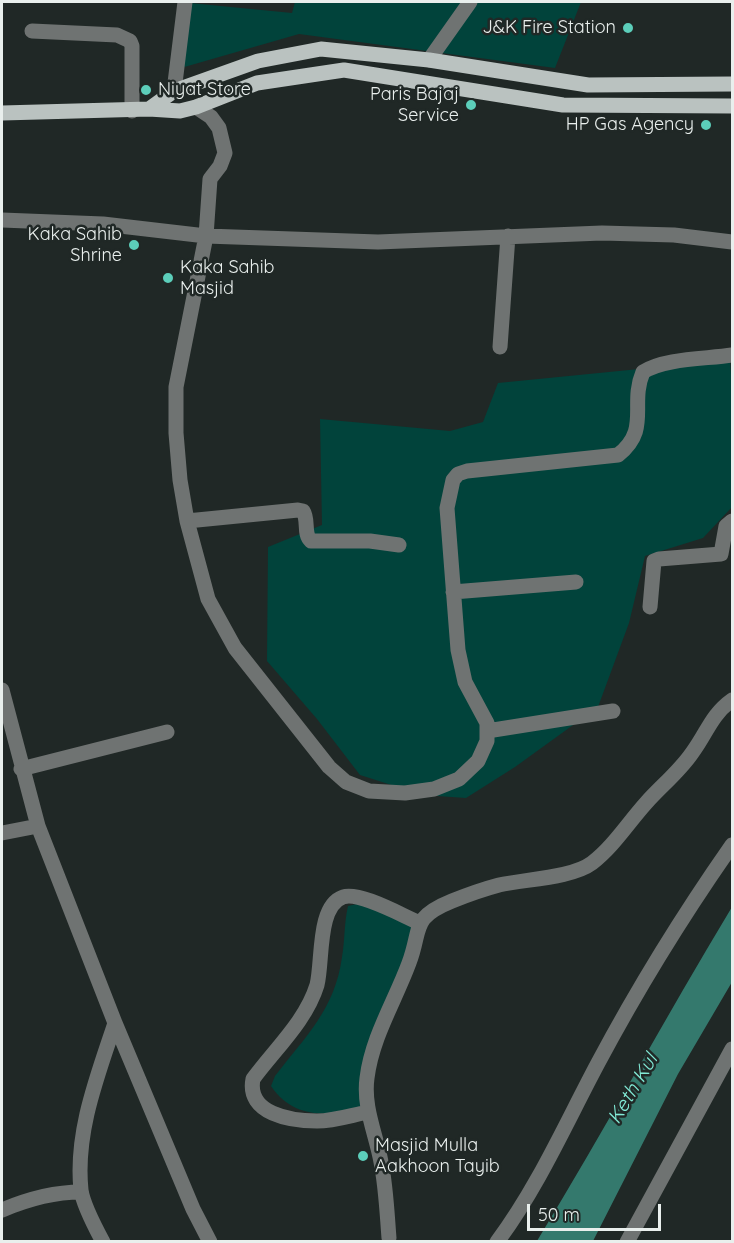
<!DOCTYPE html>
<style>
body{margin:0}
#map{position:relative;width:734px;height:1243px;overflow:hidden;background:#202826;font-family:Quicksand,sans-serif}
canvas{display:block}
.frame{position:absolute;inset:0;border:3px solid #e9efed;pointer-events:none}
.scale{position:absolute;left:527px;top:1204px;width:134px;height:27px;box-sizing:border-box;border:3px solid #e9efed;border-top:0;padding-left:8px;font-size:18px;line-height:21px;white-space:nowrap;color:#e9efed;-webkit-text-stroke:4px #202826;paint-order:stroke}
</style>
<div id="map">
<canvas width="734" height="1243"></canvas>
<div class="frame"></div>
<div class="scale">50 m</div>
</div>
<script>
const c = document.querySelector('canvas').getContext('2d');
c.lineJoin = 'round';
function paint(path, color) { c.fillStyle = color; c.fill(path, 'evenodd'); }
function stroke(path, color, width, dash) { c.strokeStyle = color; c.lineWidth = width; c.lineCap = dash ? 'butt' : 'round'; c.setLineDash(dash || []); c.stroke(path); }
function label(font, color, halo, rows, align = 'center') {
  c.font = font + ' Quicksand,sans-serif'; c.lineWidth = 5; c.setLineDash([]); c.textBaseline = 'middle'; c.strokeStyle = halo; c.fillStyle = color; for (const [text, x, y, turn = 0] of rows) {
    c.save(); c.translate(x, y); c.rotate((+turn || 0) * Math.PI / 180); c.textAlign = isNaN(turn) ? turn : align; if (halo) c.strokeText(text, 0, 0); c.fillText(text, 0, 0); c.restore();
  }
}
const green = new Path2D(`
 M 295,2 L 581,2 L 555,68 L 299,34 L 174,70 L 190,3 L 292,13 Z
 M 730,360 L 732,388 L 732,507 L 703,538 L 645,556 L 629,623 L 598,707 L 515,767 L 466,798 L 423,795 L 360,775 L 317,719 L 267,661 L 268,547 L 322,525 L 320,419 L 450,431 L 483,422 L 498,383 Z
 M 357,904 L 365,905 L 416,925 L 363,1110 C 327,1115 294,1120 271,1086 L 275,1076 C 306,1036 335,1009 342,957 C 345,940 344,923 348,906 Z`);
const water = new Path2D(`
 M 732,907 L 732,982 L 678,1074 L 593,1241 L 537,1241 C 604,1131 665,1018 732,907 Z`);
const minor = new Path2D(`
 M 32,31 L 117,35 L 130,41 L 132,46 L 132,111
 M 429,60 L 470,2
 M 174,91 L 185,2
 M 196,107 L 211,117 L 219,128 L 225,153 L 220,166 L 210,179 L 206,236 L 176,387 L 176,433 L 180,480 L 187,521 L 208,599 L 235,648 L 329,767 L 346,782 L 369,791 L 405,793 L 434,789 L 459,779 L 478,761 L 487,741 L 487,723 L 465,682 L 458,650 L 447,508 L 453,480 L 458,474 L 467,471 L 618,455 C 651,429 629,405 643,372 C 664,358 707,359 732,355
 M 2,220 L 103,224 L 206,236 L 378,242 L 602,233 L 674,235 L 732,242
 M 500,347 L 508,236
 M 187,521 L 298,510 L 303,511 C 309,520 303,534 311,541 L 370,541 L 399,545
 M 453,592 L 576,582
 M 650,607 L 654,561 L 659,559 L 721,554 L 726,526 L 732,521
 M 2,690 L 38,826 L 115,1023 L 193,1209 L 210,1242
 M 487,731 L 613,711
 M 21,769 L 167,732
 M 2,833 L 38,826
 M 368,1112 C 352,1115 334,1121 317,1121 C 291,1121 246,1114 253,1079 C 275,1049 306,1021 317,985 C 323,961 317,906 343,897 C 359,891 403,916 420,923
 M 2,1210 C 28,1199 53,1192 81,1192
 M 389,1238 C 387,1213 386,1187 381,1162 C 376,1134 363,1107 367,1078 C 372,1037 395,1001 409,963 C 422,929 410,918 452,901 C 467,895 484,889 499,885 C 525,879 572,878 592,863 C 613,847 628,823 646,803 C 661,786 679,772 692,753 C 707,733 711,715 732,700
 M 103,1242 C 96,1229 83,1204 81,1190 C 75,1133 97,1077 115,1023
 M 497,1242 C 538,1187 566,1123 598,1063 C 638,988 683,915 732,845
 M 627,1242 L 732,1049`);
const major = new Path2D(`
 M 149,109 L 174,91 L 258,61 L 321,49 L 429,60 L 588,85 L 732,84
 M 2,113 L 149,109 L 180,111 L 196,107 L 257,83 L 344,70 L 563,105 L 732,106`);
const markers = [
 [628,28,6,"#5cceba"],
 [146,90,6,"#5cceba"],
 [471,105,6,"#5cceba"],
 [706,125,6,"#5cceba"],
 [134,245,6,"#5cceba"],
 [168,278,6,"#5cceba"],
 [363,1156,6,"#5cceba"]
];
const poiNames = [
 ["J&K Fire Station",616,28],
 ["Niyat Store",158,90,"left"],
 ["Paris Bajaj",459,95],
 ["Service",459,116],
 ["HP Gas Agency",694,125],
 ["Kaka Sahib",122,235],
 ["Shrine",122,256],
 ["Kaka Sahib",180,268,"left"],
 ["Masjid",180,289,"left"],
 ["Masjid Mulla",375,1146,"left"],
 ["Aakhoon Tayib",375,1167,"left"]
];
const waterNames = [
 ["Keth Kul",633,1089,-59]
];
paint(green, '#01433b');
paint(water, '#34796d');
stroke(minor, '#6f7372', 15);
stroke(major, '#bac2c0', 15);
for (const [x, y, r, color] of markers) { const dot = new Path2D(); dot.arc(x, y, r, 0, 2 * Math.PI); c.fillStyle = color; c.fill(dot); stroke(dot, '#202826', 2); }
label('18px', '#e9efed', '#202826', poiNames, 'right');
label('italic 20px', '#82ebd7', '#202826', waterNames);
</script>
